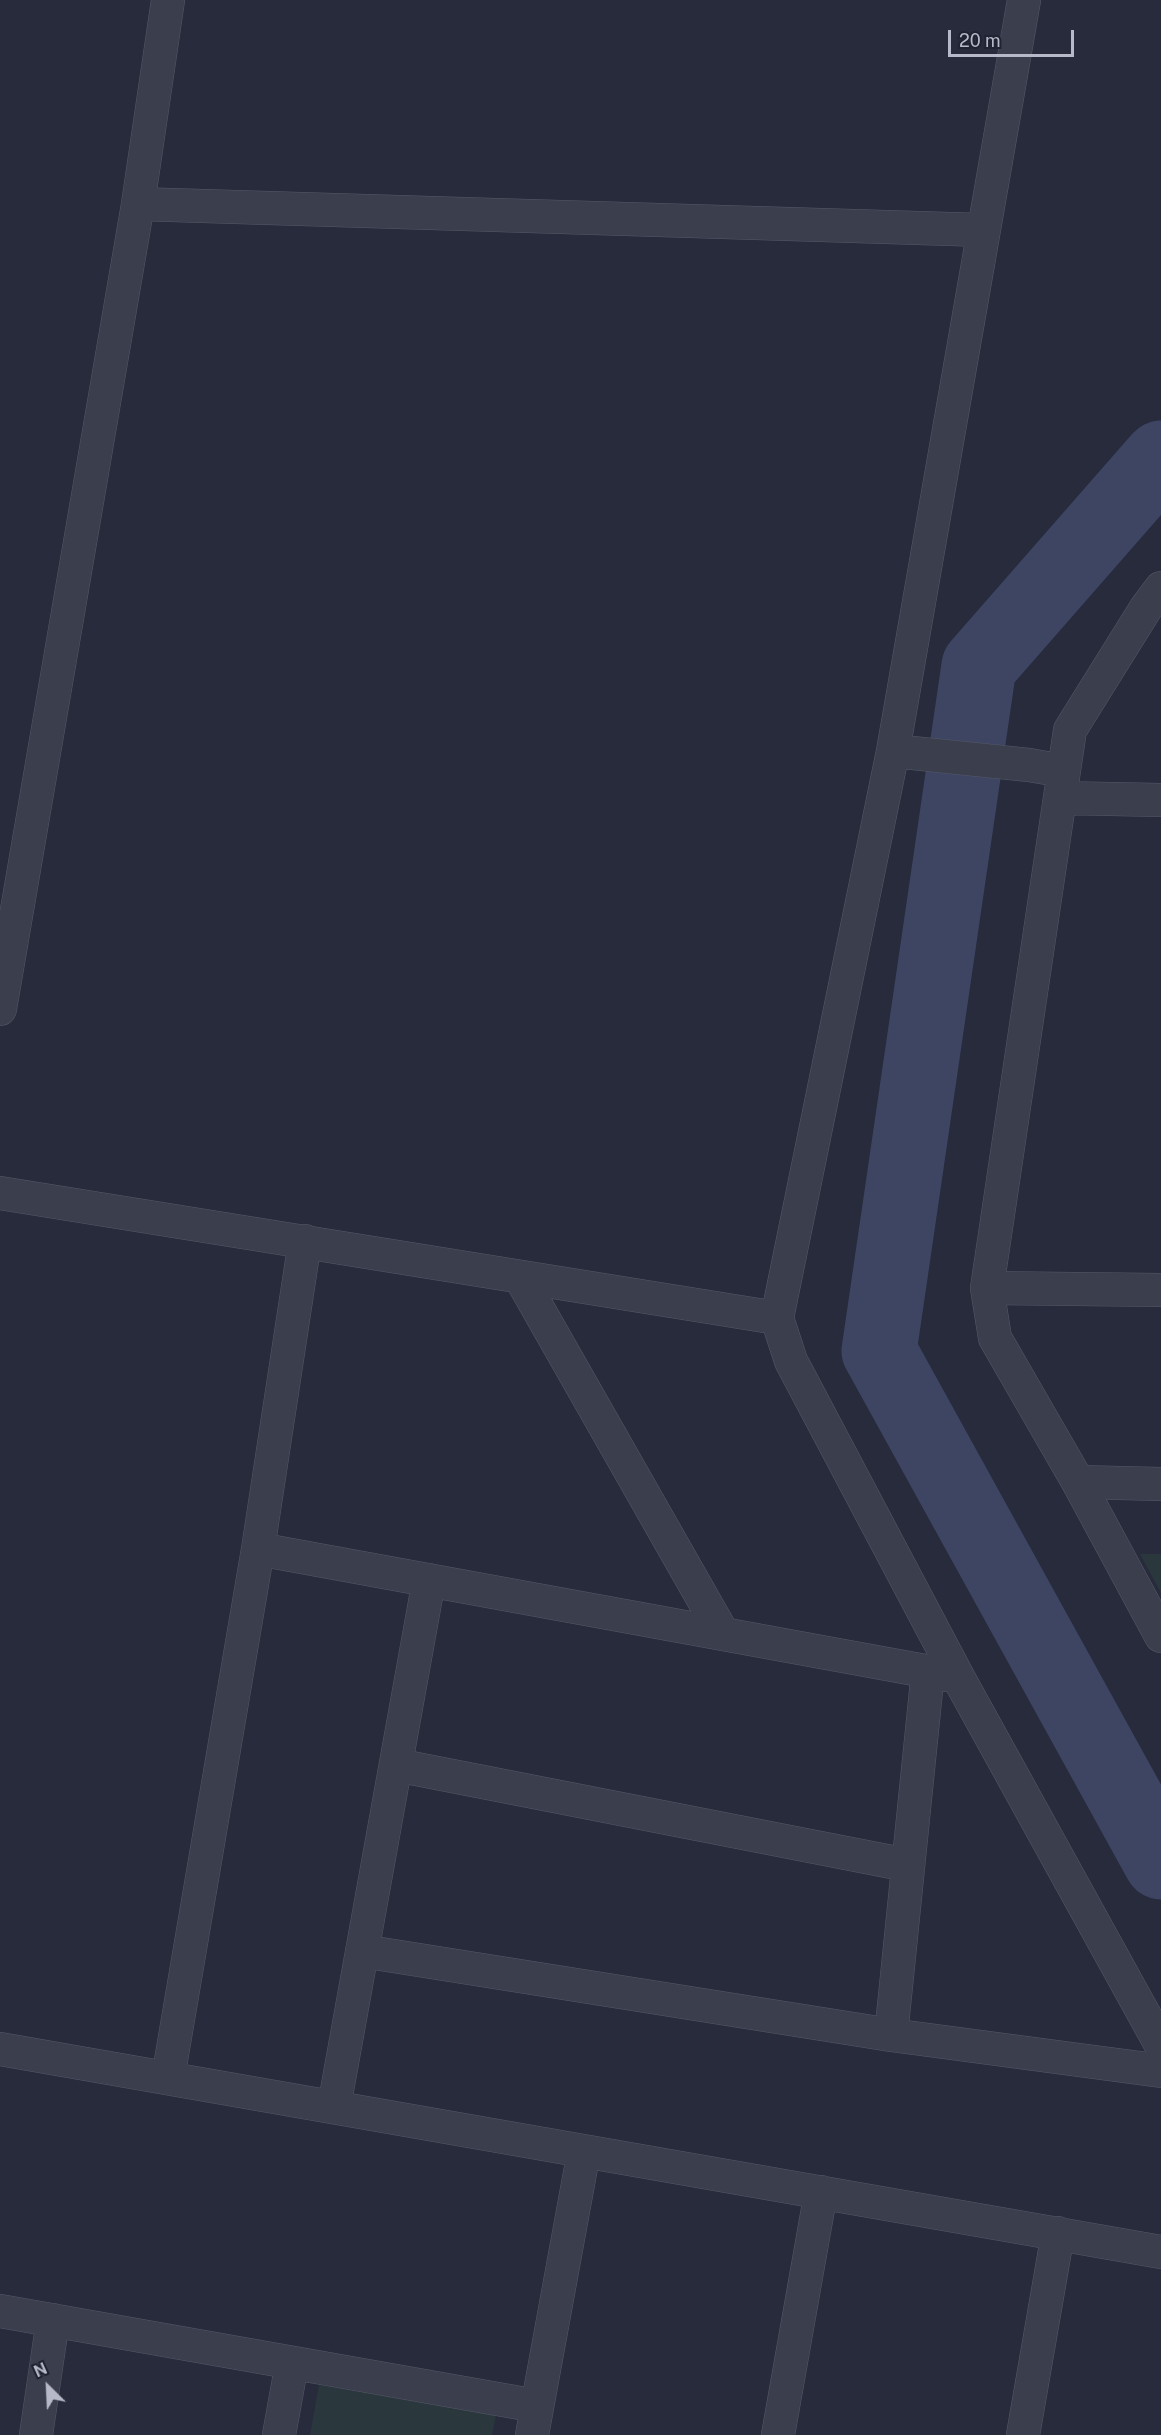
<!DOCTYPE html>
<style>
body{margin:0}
#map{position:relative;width:1161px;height:2435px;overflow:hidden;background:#272b3c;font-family:"Public Sans",sans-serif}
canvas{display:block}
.north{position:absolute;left:18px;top:2357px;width:60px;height:60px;-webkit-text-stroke:4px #202332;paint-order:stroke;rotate:336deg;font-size:16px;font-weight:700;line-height:24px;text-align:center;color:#b7b9c8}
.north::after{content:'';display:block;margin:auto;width:21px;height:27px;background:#b7b9c8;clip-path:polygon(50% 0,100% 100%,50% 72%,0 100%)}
.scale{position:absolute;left:948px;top:30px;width:126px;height:27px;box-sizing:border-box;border:3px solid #b7b9c8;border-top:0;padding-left:8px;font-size:18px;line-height:21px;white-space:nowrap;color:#b7b9c8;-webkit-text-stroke:4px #202332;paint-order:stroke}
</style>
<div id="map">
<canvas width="1161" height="2435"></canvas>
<div class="north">N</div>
<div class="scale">20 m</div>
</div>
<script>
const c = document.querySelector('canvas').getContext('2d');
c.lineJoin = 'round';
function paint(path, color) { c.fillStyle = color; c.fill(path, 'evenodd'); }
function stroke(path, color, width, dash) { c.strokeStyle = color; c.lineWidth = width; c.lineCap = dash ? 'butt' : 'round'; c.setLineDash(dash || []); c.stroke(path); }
const green = new Path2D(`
 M 1140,1554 L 1161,1554 L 1161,1593 Z
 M 319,2385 L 496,2415 L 492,2435 L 310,2435 Z`);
const river = new Path2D(`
 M 1161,458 L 979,666 L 879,1351 L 1161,1862`);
const minor = new Path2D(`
 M 1024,0 L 893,751 L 777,1318 L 791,1361 L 958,1677 L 1161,2045
 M 138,204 L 983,230
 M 1161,588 L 1146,608 L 1070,730 L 987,1288 L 995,1338 L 1078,1482 L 1161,1636
 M 893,751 L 1029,765 L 1064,771
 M 1060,798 L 1161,800
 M 0,1009 L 138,204 L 168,0
 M 0,1193 L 777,1318
 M 520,1277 L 723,1634
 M 987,1288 L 1161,1290
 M 1078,1482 L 1161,1484
 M 258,1549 L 958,1677
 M 396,1765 L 907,1865
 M 362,1951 L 891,2035 L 1161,2071
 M 891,2035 L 928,1671
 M 0,2049 L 1161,2252
 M 168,2078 L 258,1549 L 305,1241
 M 334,2107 L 429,1580
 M 0,2311 L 537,2406
 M 36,2435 L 53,2320
 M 279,2435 L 292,2363
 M 532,2435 L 584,2151
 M 778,2435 L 821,2192
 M 1023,2435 L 1058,2233`);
paint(green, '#2a383e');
stroke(river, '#3e4563', 75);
stroke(minor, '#565968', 34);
stroke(minor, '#3b3e4d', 33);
</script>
